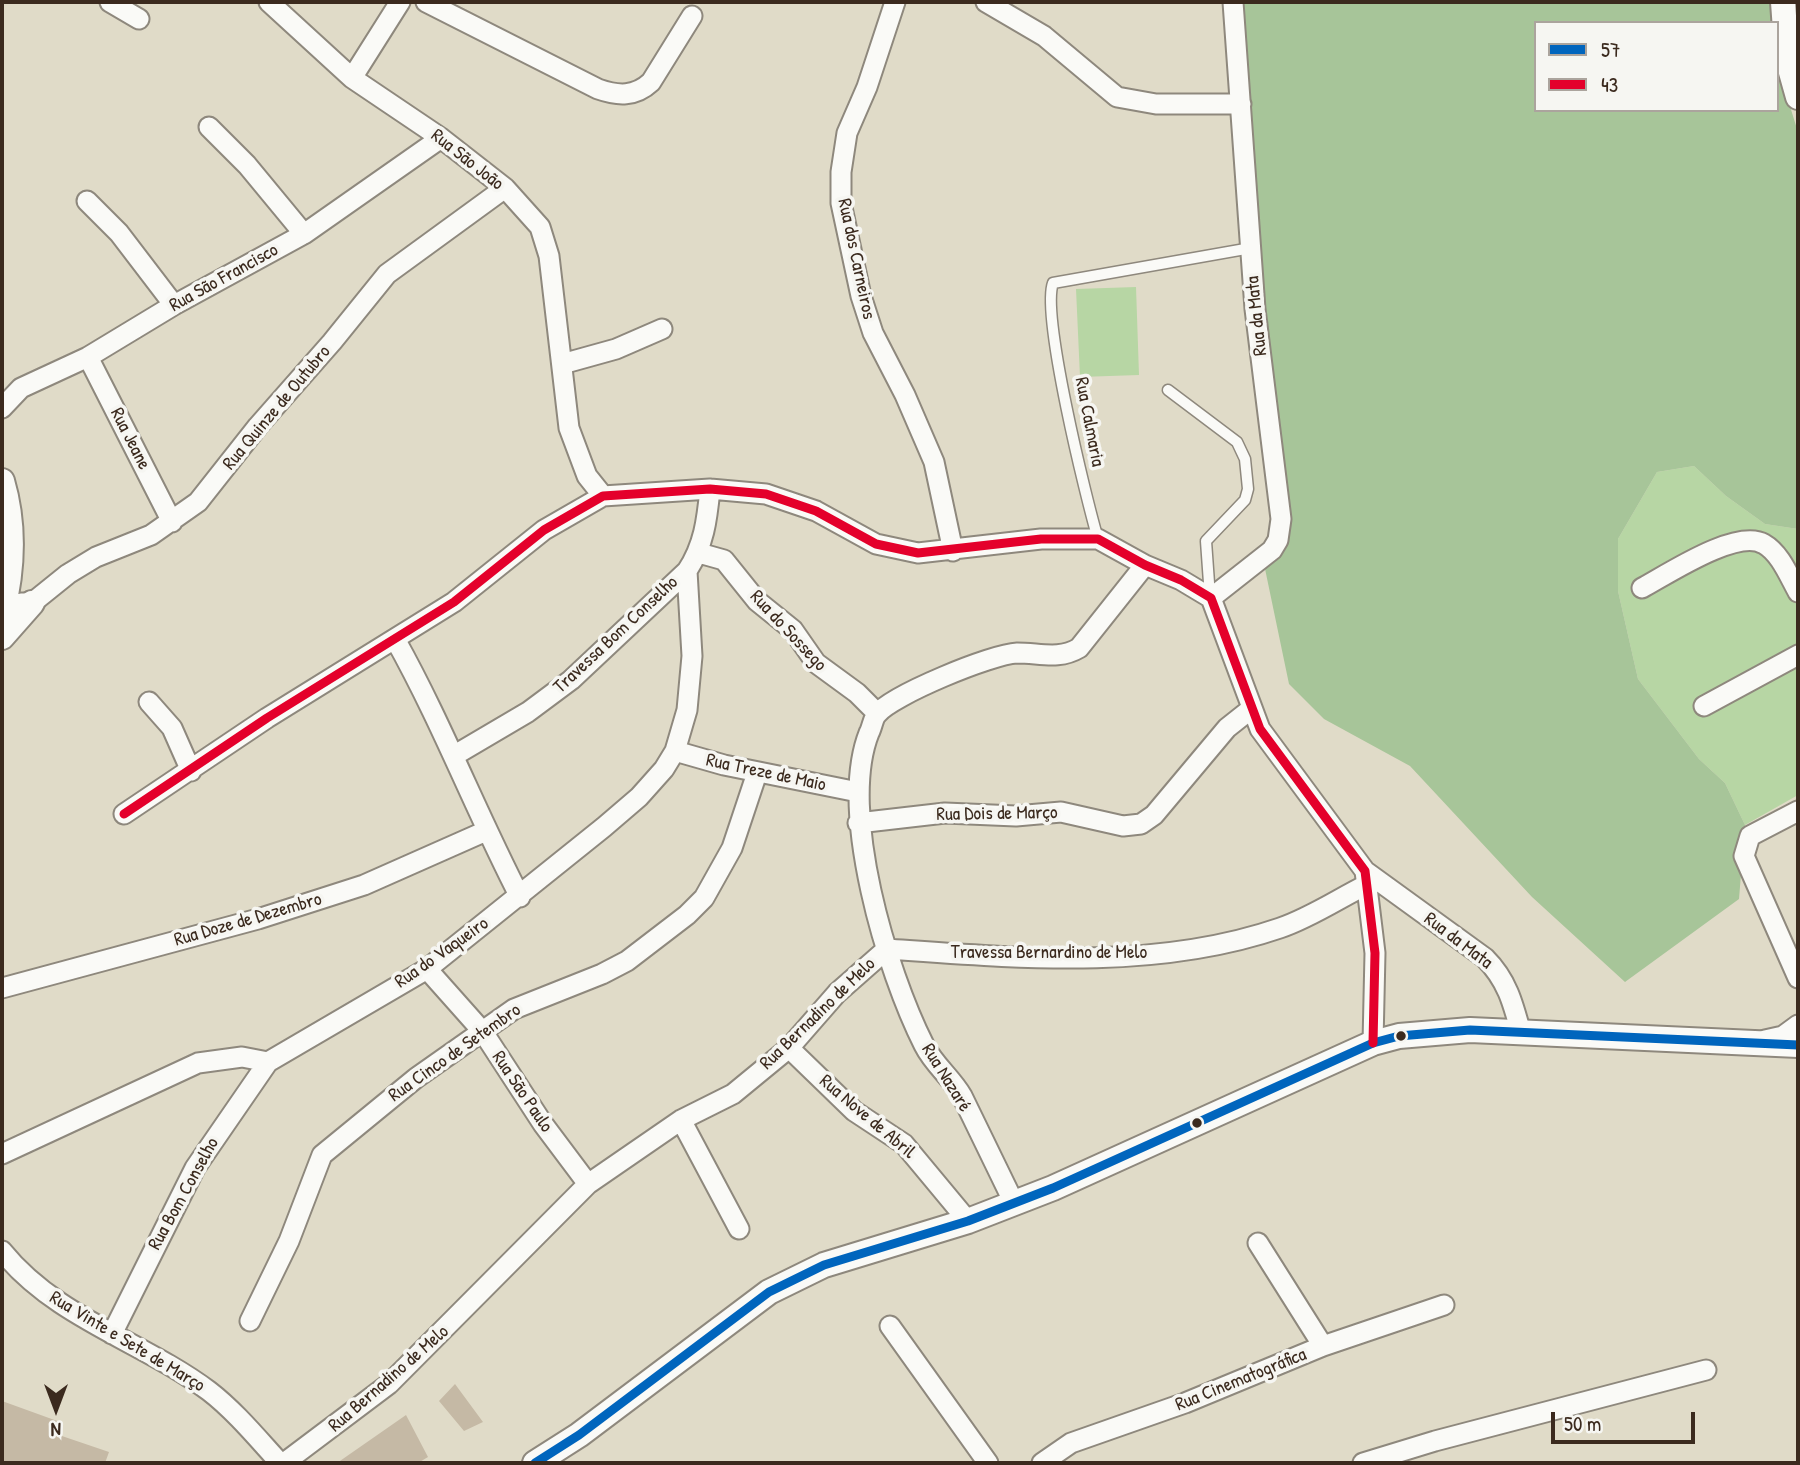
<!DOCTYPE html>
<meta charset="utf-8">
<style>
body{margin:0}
#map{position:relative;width:1800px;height:1465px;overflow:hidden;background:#e0dbc8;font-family:"Patrick Hand",sans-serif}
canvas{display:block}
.frame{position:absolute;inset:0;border:4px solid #3b2a1e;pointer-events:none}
.legend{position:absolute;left:1534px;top:21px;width:245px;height:91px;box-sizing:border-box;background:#f6f6f2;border:2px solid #aba49d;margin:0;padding:9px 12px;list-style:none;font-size:21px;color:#3b2a1e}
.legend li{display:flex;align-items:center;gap:14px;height:35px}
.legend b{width:35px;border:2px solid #aba49d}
.north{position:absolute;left:21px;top:1374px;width:70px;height:70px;-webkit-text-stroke:5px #f6f6f2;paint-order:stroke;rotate:180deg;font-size:19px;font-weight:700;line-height:28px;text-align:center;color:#3b2a1e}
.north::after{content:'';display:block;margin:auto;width:24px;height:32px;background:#3b2a1e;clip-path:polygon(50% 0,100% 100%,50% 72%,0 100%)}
.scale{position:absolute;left:1551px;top:1412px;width:144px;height:32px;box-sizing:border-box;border:4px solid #3b2a1e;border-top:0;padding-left:9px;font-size:21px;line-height:24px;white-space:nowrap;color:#3b2a1e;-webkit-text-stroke:5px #f6f6f2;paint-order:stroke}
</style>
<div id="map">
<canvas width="1800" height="1465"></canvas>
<div class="frame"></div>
<ul class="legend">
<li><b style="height:9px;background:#0065bd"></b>57</li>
<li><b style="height:9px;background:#e4002b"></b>43</li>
</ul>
<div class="north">N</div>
<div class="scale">50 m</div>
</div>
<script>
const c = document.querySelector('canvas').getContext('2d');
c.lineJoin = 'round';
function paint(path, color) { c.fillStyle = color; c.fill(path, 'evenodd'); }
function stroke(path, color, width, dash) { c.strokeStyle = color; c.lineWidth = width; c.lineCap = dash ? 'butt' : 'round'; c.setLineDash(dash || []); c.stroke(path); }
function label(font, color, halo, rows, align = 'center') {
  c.font = font + ' "Patrick Hand",sans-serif'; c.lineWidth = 7; c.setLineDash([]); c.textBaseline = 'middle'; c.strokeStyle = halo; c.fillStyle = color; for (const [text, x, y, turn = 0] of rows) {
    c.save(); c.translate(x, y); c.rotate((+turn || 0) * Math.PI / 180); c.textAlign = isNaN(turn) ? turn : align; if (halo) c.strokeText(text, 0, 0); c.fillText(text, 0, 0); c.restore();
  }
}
const green = new Path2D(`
 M 1136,287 L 1139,375 L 1080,377 L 1076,289 Z
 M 1694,466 L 1726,496 L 1765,524 L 1798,529 L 1798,795 L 1745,825 L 1725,783 L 1699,759 L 1638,679 L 1618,591 L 1618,539 L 1657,472 Z`);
const forest = new Path2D(`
 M 1235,2 L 1781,2 L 1777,23 L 1536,23 L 1536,110 L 1777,110 L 1777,65 L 1798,132 L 1798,529 L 1765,524 L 1726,496 L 1694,466 L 1657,472 L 1618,539 L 1618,591 L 1638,679 L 1699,759 L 1725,783 L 1745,825 L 1739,899 L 1625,982 L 1532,897 L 1410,766 L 1324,719 L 1289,684 L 1264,564 L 1288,540 Z`);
const building = new Path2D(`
 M 455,1384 L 483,1422 L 464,1431 L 439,1401 Z
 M 2,1401 L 60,1422 L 56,1434 L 109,1452 L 105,1463 L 2,1463 Z
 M 406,1415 L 428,1457 L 418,1463 L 337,1463 Z`);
const service = new Path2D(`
 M 1168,390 L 1237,442 L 1245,459 L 1248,489 L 1245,500 L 1206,541 L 1210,597
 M 1098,539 C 1086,498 1041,315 1053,283 L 1251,248`);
const minor = new Path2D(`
 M 110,2 L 139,19
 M 269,2 L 352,78 L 441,138 L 505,188 L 540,227 L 549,256 L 569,428 L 587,476 L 603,496
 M 426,2 L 598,89 C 618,96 635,97 651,82 L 692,16
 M 895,2 L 867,87 L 847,133 L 841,172 L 841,203 L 861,296 L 873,333 L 905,395 L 934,462 L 953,551
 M 986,2 L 1044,36 L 1117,97 L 1156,104 L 1241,104
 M 352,78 L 400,2
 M 209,127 L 247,165 L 304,234
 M 87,201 L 119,233 L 174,305
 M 88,357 L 172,522
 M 562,364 L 616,349 L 662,329
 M 2,408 L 21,388 L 88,357 L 174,305 L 304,234 L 441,138
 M 699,553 L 724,560 L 757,601 L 793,630 L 816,663 L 857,693 L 877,713
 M 1642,588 C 1668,574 1737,528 1764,544 C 1780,553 1789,576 1798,592
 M 1211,598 L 1272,550 L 1278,540 L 1281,519 L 1255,309 L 1233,2
 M 21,603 L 32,603 L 68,574 L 96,557 L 151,535 L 198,502 L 258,426 L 332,342 L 387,274 L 505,188
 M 395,639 C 442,723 476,812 520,897
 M 149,702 L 172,728 L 191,771
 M 1704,706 L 1798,655
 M 675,751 L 724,765 L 858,792
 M 455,755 L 528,712 L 571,680 L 687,571 C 704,545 707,520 710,489
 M 1798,811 L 1750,836 L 1744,856 L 1798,978
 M 124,814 L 267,718 L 454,602 L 544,530 L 603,496 L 710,489 L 766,494 L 816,511 L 876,544 L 918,553 L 1041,539 L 1098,539 L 1145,565 L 1181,580 L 1211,598 L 1260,729 L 1365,871 L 1375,953 L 1373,1043
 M 858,823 L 945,813 L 1016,816 L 1061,812 L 1123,826 L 1141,824 L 1154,815 L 1227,728 L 1251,709
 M 1365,871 L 1485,958 C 1507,980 1513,1003 1521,1033
 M 887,949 C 1016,958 1155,971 1280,928 C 1310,918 1338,899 1366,885
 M 427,969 L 483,1032 L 543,1124 L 588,1184
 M 2,988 L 258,919 L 364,885 L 486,831
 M 1765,1040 L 1783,1036 L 1798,1025
 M 789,1048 L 854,1111 L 904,1144 L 968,1221
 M 681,1120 L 739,1229
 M 2,1154 L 198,1063 L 242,1057 L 268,1062
 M 1014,1203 L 962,1096 C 951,1077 934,1065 924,1045 C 887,972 838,811 869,733 C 872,728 873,718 877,714 C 892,695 992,654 1017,653 C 1040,653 1059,660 1079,648 L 1145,565
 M 1258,1243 L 1323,1346
 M 2,1251 C 56,1318 142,1341 209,1391 C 235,1411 258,1439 280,1463
 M 250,1321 L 289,1241 L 322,1155 L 416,1078 L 514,1009 L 602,974 L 627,961 L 687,915 L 704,898 L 732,848 L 757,773
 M 890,1326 L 988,1463
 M 112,1334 L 195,1168 L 268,1062 L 427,969 L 604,827 L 639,797 L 664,769 L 675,751 L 687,710 L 692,656 L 687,571
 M 284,1463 L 389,1384 L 588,1184 L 681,1120 L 733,1094 L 789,1048 L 837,993 L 887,949
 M 1042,1463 L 1071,1443 L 1185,1403 L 1323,1346 L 1444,1305
 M 1363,1463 L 1435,1441 L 1706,1370`);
const tertiary = new Path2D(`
 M 1783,2 L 1787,58 L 1798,97
 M 2,481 C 15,525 13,569 2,614
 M 2,637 L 32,603
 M 535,1463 L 579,1435 L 769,1292 L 824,1265 L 968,1221 L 1053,1188 L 1373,1043 L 1399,1036 L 1470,1030 L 1798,1045`);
const bus1 = new Path2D(`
 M 535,1463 L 579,1435 L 769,1292 L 824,1265 L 968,1221 L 1053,1188 L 1373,1043 L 1399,1036 L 1470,1030 L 1798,1045`);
const bus2 = new Path2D(`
 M 124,814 L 267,718 L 454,602 L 544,530 L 603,496 L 710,489 L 766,494 L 816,511 L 876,544 L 918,553 L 1041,539 L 1098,539 L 1145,565 L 1181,580 L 1211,598 L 1260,729 L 1365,871 L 1375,953 L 1373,1043`);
const markers = [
 [1401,1036,6,"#3b2a1e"],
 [1197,1123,6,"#3b2a1e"]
];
const streetNames = [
 ["Rua São João",467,160,38],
 ["Rua dos Carneiros",856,259,78],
 ["Rua São Francisco",224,278,-29],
 ["Rua da Mata",1257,316,-96],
 ["Rua Quinze de Outubro",277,408,-50],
 ["Rua Calmaria",1089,422,79],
 ["Rua Jeane",130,439,63],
 ["Rua do Sossego",788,631,47],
 ["Travessa Bom Conselho",616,635,-43],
 ["Rua Treze de Maio",766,773,12],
 ["Rua Dois de Março",997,814,-1],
 ["Rua Doze de Dezembro",248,920,-16],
 ["Rua da Mata",1458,941,37],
 ["Rua do Vaqueiro",442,953,-35],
 ["Travessa Bernardino de Melo",1049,953],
 ["Rua Bernadino de Melo",818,1014,-44],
 ["Rua Cinco de Setembro",455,1053,-35],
 ["Rua Nazaré",946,1078,58],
 ["Rua São Paulo",522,1092,56],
 ["Rua Nove de Abril",867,1117,40],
 ["Rua Bom Conselho",184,1194,-61],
 ["Rua Vinte e Sete de Março",127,1342,31],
 ["Rua Bernadino de Melo",389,1379,-41],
 ["Rua Cinematográfica",1241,1380,-22]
];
paint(green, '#b7d6a4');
paint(forest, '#a7c599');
paint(building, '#c5b9a5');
stroke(service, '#8e887d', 13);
stroke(minor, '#8e887d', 23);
stroke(tertiary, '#8e887d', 28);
stroke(service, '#fafaf7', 10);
stroke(minor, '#fafaf7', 19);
stroke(tertiary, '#fafaf7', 24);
stroke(bus1, '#0065bd', 9);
stroke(bus2, '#e4002b', 9);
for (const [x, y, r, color] of markers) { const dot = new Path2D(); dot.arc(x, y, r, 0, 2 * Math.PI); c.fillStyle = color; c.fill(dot); stroke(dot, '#f6f6f2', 2.5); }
label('19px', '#3b2a1e', '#f6f6f2', streetNames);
</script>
